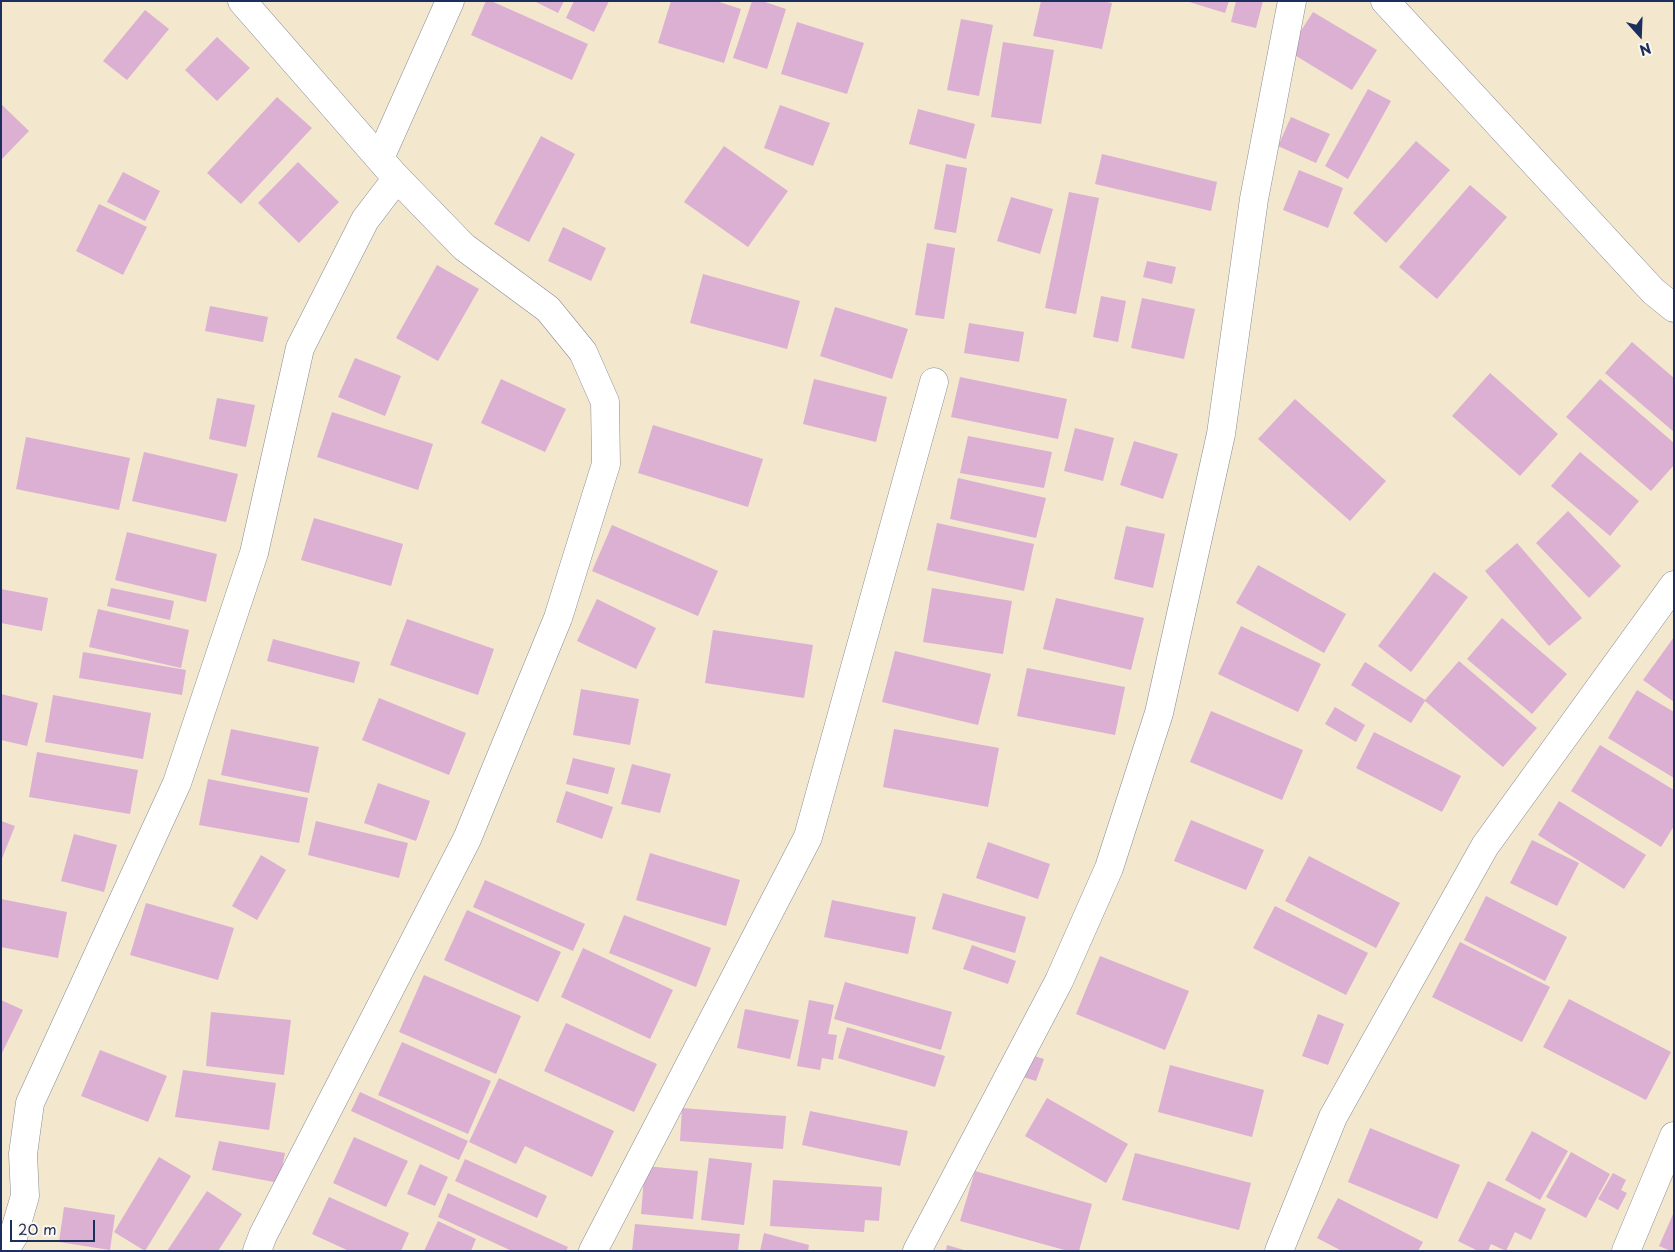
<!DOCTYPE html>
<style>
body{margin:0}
#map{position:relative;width:1675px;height:1252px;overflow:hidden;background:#f3e7ce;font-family:"Playpen Sans",sans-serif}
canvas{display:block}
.frame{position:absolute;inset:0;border:2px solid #1b2f5e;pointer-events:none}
.north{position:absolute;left:1615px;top:10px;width:50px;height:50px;-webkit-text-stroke:4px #fbf7ec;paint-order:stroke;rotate:160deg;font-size:14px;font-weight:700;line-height:20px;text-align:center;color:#1b2f5e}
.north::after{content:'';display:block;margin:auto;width:18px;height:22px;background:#1b2f5e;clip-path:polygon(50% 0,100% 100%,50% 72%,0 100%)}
.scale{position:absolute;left:10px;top:1220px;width:85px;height:22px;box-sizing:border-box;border:2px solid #1b2f5e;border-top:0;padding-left:6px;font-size:15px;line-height:18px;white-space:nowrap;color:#1b2f5e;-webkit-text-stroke:4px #fbf7ec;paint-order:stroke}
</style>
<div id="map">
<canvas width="1675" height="1252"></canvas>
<div class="frame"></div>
<div class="north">N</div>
<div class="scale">20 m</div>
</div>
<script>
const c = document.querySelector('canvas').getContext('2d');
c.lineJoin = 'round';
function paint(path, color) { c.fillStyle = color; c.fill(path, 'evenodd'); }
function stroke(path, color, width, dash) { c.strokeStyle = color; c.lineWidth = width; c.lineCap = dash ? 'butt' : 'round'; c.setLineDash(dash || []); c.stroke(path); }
const building = new Path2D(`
 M 486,1 L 491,1 L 588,44 L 572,80 L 471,35 Z
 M 534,1 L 564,1 L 558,13 Z
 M 574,1 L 609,1 L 594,32 L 566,18 Z
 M 671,1 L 716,1 L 741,9 L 724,63 L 658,43 Z
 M 752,1 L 762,1 L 786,9 L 767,69 L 733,58 Z
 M 1041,1 L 1102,1 L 1112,3 L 1102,49 L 1033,36 Z
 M 1186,1 L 1229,1 L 1225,13 Z
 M 1236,1 L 1263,1 L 1256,28 L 1231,22 Z
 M 145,10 L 169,29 L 127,80 L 103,61 Z
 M 1313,12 L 1377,50 L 1352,90 L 1288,51 Z
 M 961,19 L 993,25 L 979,96 L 947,90 Z
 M 797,22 L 864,43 L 847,94 L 781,74 Z
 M 217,37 L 250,68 L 217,101 L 185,70 Z
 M 1003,42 L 1054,50 L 1041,124 L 991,117 Z
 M 1368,89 L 1391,101 L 1348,179 L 1325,166 Z
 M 277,97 L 312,128 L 241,204 L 207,173 Z
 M 1,104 L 29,131 L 1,160 Z
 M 780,105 L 830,123 L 813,166 L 764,148 Z
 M 918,109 L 975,124 L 966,159 L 909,144 Z
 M 1291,117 L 1330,134 L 1316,163 L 1278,146 Z
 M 541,136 L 575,154 L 529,242 L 494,224 Z
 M 1416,141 L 1450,170 L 1386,243 L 1353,213 Z
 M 724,146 L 788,191 L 748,247 L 684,202 Z
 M 1102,154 L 1217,182 L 1211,211 L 1095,184 Z
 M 298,162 L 339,202 L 299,243 L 258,203 Z
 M 946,164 L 967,168 L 956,233 L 934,229 Z
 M 1299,170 L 1343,188 L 1328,228 L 1283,210 Z
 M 123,172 L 160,191 L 145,221 L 107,202 Z
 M 1470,185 L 1507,217 L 1437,299 L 1399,267 Z
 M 1069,192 L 1099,198 L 1076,314 L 1045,308 Z
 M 1011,197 L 1053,209 L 1040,254 L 997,241 Z
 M 99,204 L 147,227 L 123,275 L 76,251 Z
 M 563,227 L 606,248 L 591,281 L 548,261 Z
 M 927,243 L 955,248 L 944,319 L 915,315 Z
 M 1147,261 L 1176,267 L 1172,284 L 1143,277 Z
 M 437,265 L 479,289 L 438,361 L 396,338 Z
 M 703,274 L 800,301 L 787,349 L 690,323 Z
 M 1101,296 L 1126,301 L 1118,342 L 1093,337 Z
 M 1142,298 L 1195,309 L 1184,359 L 1131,348 Z
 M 210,306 L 268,317 L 263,342 L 205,331 Z
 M 835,307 L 908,329 L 892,379 L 820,356 Z
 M 969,323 L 1024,332 L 1019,362 L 964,353 Z
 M 1632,342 L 1674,378 L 1674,432 L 1605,373 Z
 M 355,358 L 401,376 L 385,416 L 338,397 Z
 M 1490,373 L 1558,434 L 1520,476 L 1452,416 Z
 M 960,377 L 1067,399 L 1058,439 L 951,417 Z
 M 501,379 L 566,409 L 545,452 L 481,423 Z
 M 814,379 L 887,397 L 876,442 L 803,424 Z
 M 1600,379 L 1674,443 L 1674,465 L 1651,491 L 1566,417 Z
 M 217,398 L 255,405 L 246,447 L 209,439 Z
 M 1295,399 L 1386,481 L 1350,521 L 1258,439 Z
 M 332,412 L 433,444 L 418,490 L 317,457 Z
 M 653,425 L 763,459 L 748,507 L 638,473 Z
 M 1075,428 L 1114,438 L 1103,481 L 1064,471 Z
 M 968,436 L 1052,452 L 1044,488 L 960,473 Z
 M 26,437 L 130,458 L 119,510 L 16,489 Z
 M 1134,441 L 1178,454 L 1163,499 L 1120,485 Z
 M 144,452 L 238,474 L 226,522 L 132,501 Z
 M 1580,452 L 1639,501 L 1610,536 L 1551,486 Z
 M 958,478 L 1046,498 L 1036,538 L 950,519 Z
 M 1568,511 L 1621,566 L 1589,598 L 1536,543 Z
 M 314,518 L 403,544 L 391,586 L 301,560 Z
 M 937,523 L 1034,544 L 1024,591 L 927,570 Z
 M 612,525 L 718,571 L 698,616 L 592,571 Z
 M 1126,526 L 1165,534 L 1153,588 L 1114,579 Z
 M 127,532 L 217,554 L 206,602 L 115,580 Z
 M 1517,543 L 1582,618 L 1549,646 L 1485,571 Z
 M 1258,565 L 1346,614 L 1324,653 L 1236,603 Z
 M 1434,572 L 1468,597 L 1411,672 L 1378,646 Z
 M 111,588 L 174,601 L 170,620 L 107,606 Z
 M 932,588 L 1012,601 L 1003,654 L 923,642 Z
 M 1,589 L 48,598 L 42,631 L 1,623 Z
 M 1056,598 L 1144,618 L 1131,670 L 1043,649 Z
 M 597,599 L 656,628 L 636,669 L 577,641 Z
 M 98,609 L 189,630 L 181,668 L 89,647 Z
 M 1502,618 L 1567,674 L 1532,714 L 1467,659 Z
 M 407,619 L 494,649 L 478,695 L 390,665 Z
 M 1241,626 L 1321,664 L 1298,712 L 1218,674 Z
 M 713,630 L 813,645 L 804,698 L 705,683 Z
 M 1674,637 L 1674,702 L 1643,680 Z
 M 273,639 L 360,662 L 354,683 L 267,661 Z
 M 895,651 L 991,674 L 978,725 L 882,702 Z
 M 83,652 L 186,670 L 182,695 L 79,678 Z
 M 1459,661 L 1537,728 L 1503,767 L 1425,701 L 1411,723 L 1351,685 L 1365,662 L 1425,700 Z
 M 1027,668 L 1125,687 L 1115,735 L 1017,716 Z
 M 581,689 L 639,699 L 630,745 L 573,735 Z
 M 1637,690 L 1674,712 L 1674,778 L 1608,738 Z
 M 1,694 L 38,703 L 27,746 L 1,740 Z
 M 53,695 L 151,713 L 143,759 L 45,742 Z
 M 379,698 L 466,733 L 449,775 L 362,740 Z
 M 1335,707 L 1365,725 L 1356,742 L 1325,724 Z
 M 1211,711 L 1303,750 L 1282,800 L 1190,762 Z
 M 231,729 L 319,747 L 309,793 L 221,775 Z
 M 894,729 L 999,748 L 988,807 L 883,787 Z
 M 1374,732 L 1461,776 L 1442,812 L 1356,768 Z
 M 1600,745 L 1674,790 L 1674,826 L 1661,847 L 1571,791 Z
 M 37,752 L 138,770 L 130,814 L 29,797 Z
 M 573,758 L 615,768 L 608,794 L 566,784 Z
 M 632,764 L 671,774 L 660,813 L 621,804 Z
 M 208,779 L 308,798 L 299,843 L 199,825 Z
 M 378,783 L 430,801 L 416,841 L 364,823 Z
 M 566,791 L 613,807 L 602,839 L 556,822 Z
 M 1559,801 L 1646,855 L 1624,889 L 1538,835 Z
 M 1191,820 L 1264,850 L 1246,890 L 1174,861 Z
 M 1,821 L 15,826 L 1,861 Z
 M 316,821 L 408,843 L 399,878 L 308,855 Z
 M 74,834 L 117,845 L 104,892 L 61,881 Z
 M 1532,840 L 1579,863 L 1557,906 L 1510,883 Z
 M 988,842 L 1050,864 L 1038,899 L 976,878 Z
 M 650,853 L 740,880 L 726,926 L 636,900 Z
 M 261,855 L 286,870 L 257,920 L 232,906 Z
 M 1309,856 L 1400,903 L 1376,948 L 1285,901 Z
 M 485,880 L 585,924 L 573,951 L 473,907 Z
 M 943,893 L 1026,917 L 1015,953 L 932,929 Z
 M 1486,896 L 1567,937 L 1545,981 L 1464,940 Z
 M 1,899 L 67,912 L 58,958 L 1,947 Z
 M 832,900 L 916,917 L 908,954 L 824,937 Z
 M 146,903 L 234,928 L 218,980 L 130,955 Z
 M 1275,906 L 1368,953 L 1346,995 L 1253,948 Z
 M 467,910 L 561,952 L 538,1002 L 444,960 Z
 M 624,915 L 711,948 L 696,987 L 609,953 Z
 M 1460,942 L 1550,987 L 1522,1042 L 1432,997 Z
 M 972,945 L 1016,961 L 1008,984 L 963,969 Z
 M 583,948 L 673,990 L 650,1039 L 561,997 Z
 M 1100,956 L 1189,991 L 1165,1050 L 1076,1014 Z
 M 424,975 L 521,1016 L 496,1074 L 399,1032 Z
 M 845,982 L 952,1012 L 941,1050 L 834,1019 Z
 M 1569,999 L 1671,1052 L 1646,1100 L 1543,1047 Z
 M 1,1000 L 23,1010 L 1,1055 Z
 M 809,1000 L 834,1005 L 828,1034 L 837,1035 L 833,1060 L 822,1058 L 820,1070 L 797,1066 Z
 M 745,1009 L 799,1020 L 790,1059 L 737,1048 Z
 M 211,1012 L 291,1020 L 284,1075 L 206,1066 Z
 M 1318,1014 L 1344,1024 L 1328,1065 L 1302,1056 Z
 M 566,1023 L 657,1064 L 634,1112 L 544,1071 Z
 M 847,1027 L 945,1056 L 935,1087 L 838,1058 Z
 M 402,1042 L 491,1081 L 468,1134 L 378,1095 Z
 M 100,1050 L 167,1076 L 148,1122 L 81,1096 Z
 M 1028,1054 L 1044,1059 L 1036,1081 L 1020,1076 Z
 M 1170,1065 L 1264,1090 L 1252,1137 L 1158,1112 Z
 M 183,1070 L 276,1083 L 269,1130 L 175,1117 Z
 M 499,1078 L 614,1131 L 592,1177 L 525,1146 L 516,1164 L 469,1142 Z
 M 360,1092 L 468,1141 L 459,1160 L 351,1111 Z
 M 1047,1098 L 1128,1144 L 1106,1183 L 1025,1136 Z
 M 682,1108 L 786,1116 L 783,1149 L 680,1141 Z
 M 810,1111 L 908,1131 L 900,1166 L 802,1145 Z
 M 1370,1128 L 1460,1165 L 1437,1219 L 1348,1182 Z
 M 1532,1131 L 1568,1151 L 1540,1200 L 1505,1180 Z
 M 354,1137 L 408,1161 L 386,1207 L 333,1183 Z
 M 219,1141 L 285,1153 L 279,1183 L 212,1170 Z
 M 1571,1152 L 1610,1174 L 1586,1218 L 1546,1197 Z
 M 1135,1153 L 1251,1183 L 1239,1230 L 1122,1200 Z
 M 159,1157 L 191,1176 L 145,1251 L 114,1232 Z
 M 709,1158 L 752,1163 L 744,1225 L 701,1220 Z
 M 465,1159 L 547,1196 L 537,1218 L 455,1181 Z
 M 420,1164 L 448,1177 L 435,1206 L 407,1194 Z
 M 645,1166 L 698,1171 L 693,1219 L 641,1214 Z
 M 975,1171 L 1092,1204 L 1079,1251 L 1068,1251 L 960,1221 Z
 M 1613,1173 L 1626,1180 L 1621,1190 L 1627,1193 L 1618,1210 L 1598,1199 Z
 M 773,1180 L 882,1187 L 879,1221 L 865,1220 L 864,1232 L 770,1226 Z
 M 1488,1181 L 1546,1209 L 1531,1240 L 1515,1232 L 1506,1251 L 1491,1244 L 1488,1251 L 1478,1251 L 1458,1241 Z
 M 207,1191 L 242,1214 L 218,1251 L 167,1251 Z
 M 448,1193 L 568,1247 L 566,1251 L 512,1251 L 438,1217 Z
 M 329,1197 L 409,1233 L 401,1251 L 349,1251 L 312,1234 Z
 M 1338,1198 L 1423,1242 L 1418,1251 L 1342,1251 L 1317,1238 Z
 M 64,1207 L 115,1215 L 110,1250 L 59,1242 Z
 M 1674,1212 L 1674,1251 L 1671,1251 L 1659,1246 Z
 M 438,1221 L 476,1239 L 471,1251 L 424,1251 Z
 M 635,1224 L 740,1234 L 738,1251 L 632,1251 Z
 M 764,1233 L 809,1245 L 808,1251 L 760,1251 Z
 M 947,1245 L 964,1250 L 964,1251 L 946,1251 Z`);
const minor = new Path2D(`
 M 242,1 L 393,174 L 464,247 L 548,309 L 583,352 L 605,402 L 606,464 L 558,618 L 467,839 L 263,1235 L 257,1251
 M 1385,1 L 1653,291 L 1674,308
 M 380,158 L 450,1
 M 4,1251 L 13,1237 L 25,1196 L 23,1154 L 30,1103 L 177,783 L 254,553 L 300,348 L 365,220 L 397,178
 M 593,1251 L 808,837 L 934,382
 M 917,1251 L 1059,981 L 1109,868 L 1159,713 L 1221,434 L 1254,199 L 1292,1
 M 1279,1251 L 1333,1117 L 1485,846 L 1674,585
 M 1626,1251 L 1674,1136`);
paint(building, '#dbb0d2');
stroke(minor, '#878b96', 29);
stroke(minor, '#fff', 28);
</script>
